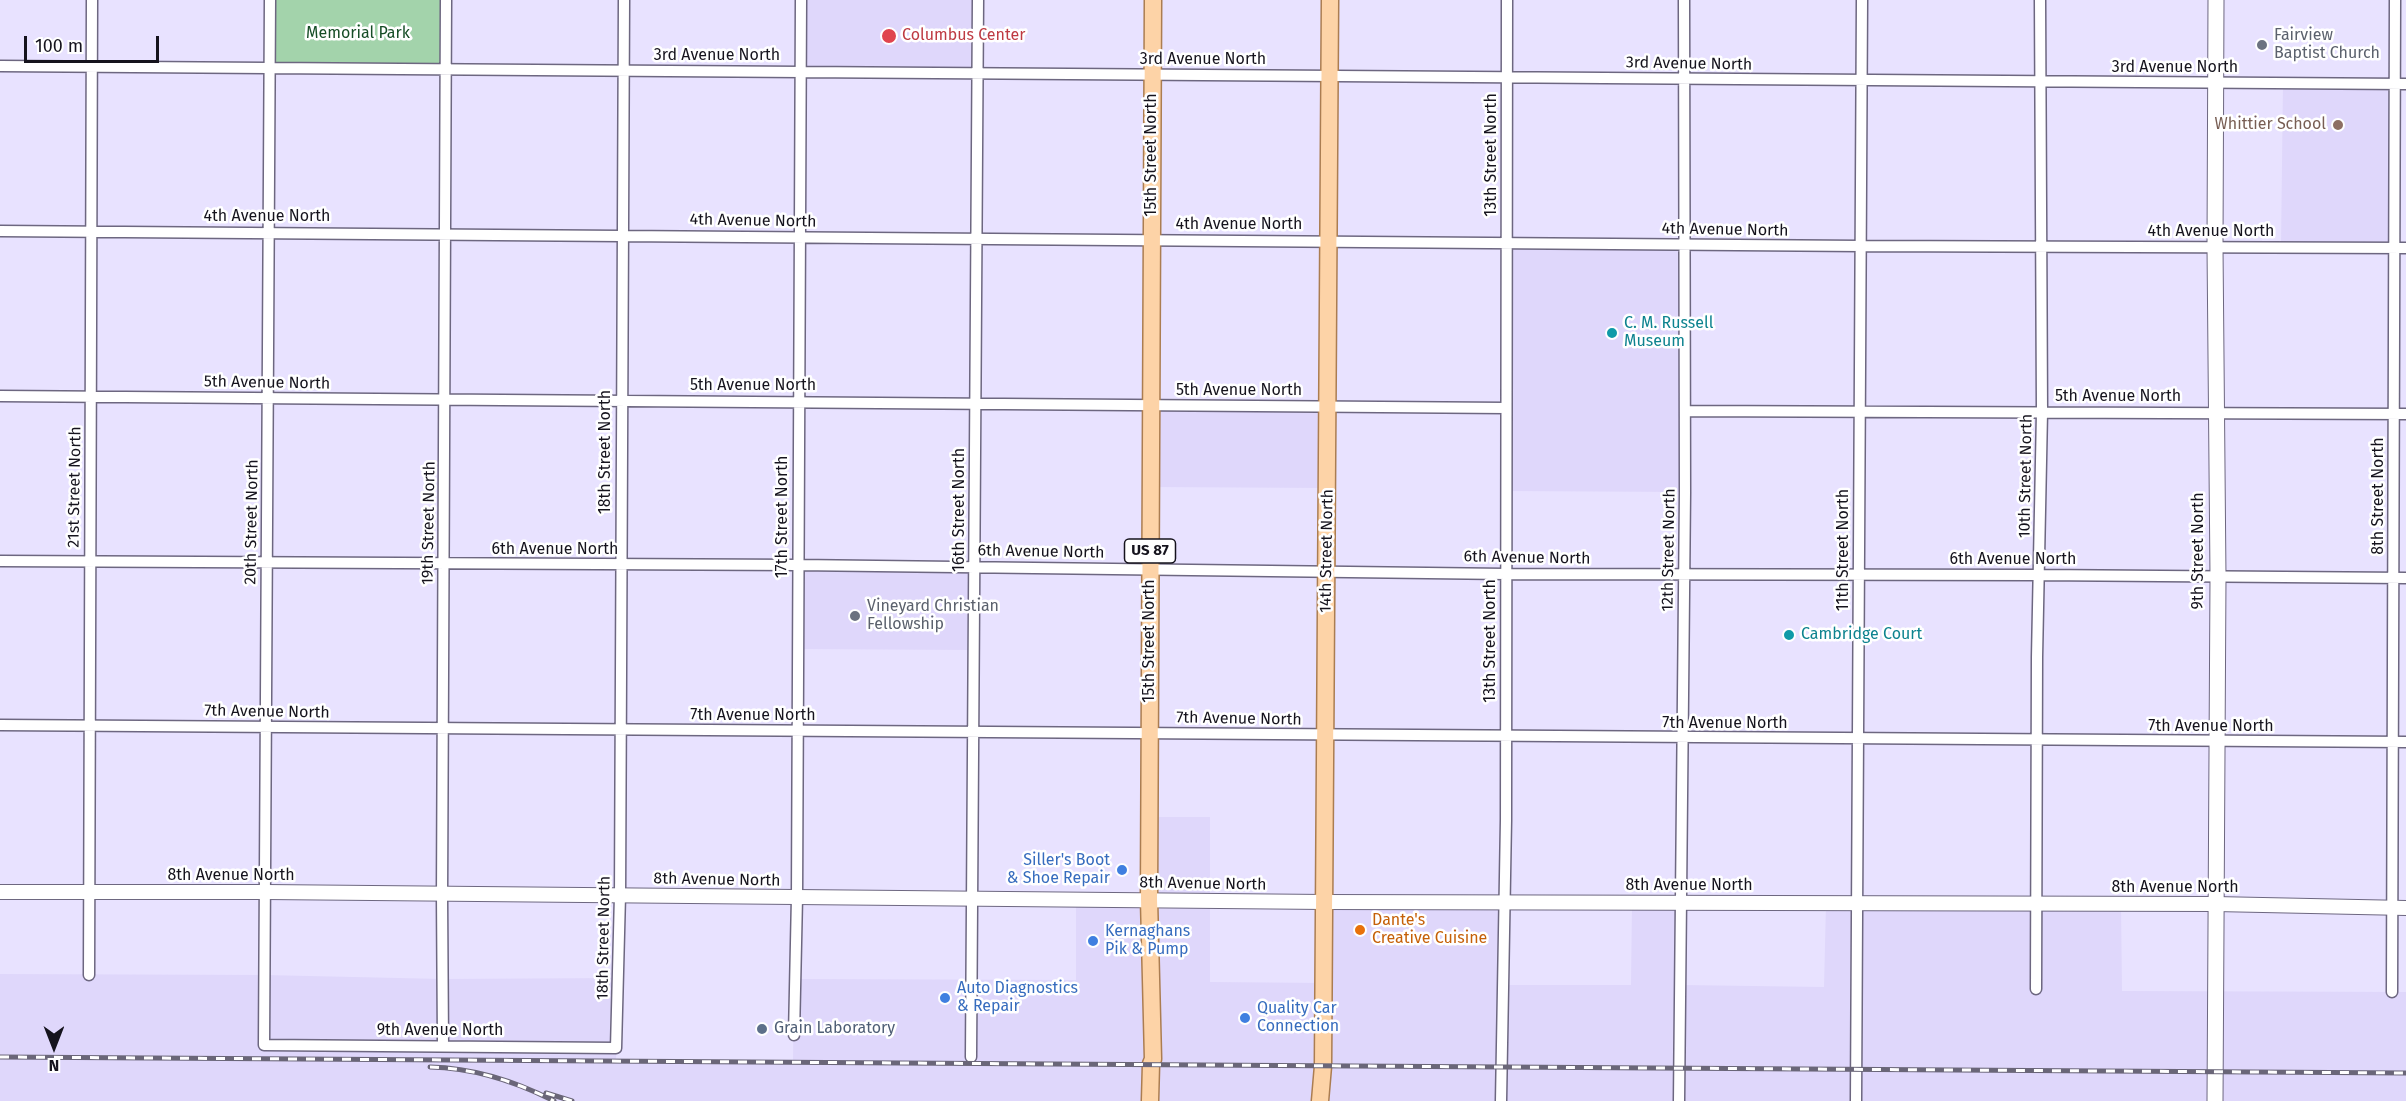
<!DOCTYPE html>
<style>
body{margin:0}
#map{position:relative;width:2406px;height:1101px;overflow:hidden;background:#e8e2ff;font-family:"Fira Sans",sans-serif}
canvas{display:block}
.north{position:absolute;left:24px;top:1017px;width:60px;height:60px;-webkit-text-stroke:4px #fff;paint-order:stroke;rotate:180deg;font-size:16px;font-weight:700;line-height:24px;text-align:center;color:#15131d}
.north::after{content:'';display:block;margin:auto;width:21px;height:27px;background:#15131d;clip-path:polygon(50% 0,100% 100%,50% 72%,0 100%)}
.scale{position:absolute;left:24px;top:36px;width:135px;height:27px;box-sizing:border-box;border:3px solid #15131d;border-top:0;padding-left:8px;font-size:18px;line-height:21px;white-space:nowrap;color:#15131d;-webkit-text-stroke:4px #fff;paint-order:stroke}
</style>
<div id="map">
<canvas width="2406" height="1101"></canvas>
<div class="north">N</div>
<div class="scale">100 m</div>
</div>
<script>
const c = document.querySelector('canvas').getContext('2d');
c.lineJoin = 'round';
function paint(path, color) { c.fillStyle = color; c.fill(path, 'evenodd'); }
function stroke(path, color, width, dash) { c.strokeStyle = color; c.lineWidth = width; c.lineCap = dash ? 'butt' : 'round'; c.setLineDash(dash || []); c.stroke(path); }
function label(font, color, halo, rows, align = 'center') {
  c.font = font + ' "Fira Sans",sans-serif'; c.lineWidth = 5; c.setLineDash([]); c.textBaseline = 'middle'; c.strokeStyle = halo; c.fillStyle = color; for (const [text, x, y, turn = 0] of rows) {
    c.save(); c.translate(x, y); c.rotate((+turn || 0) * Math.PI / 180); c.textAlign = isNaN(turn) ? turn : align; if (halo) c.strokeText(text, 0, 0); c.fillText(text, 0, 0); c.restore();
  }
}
const built = new Path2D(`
 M 801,0 L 977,0 L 977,73 L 800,72 Z
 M 2283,83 L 2394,83 L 2394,248 L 2281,247 Z
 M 1508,242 L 1685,244 L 1685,492 L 1506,491 Z
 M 1151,405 L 1329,407 L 1328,488 L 1150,487 Z
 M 798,565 L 974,567 L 974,650 L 797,649 Z
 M 1150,817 L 1210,817 L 1210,982 L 1324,983 L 1325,902 L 1505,903 L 1504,985 L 1631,985 L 1632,903 L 1683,902 L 1682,985 L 1824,987 L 1826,904 L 2121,905 L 2122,991 L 2406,992 L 2406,1101 L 0,1101 L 0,974 L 264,975 L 443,979 L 618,978 L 616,1061 L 793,1062 L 794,979 L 1076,980 L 1076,899 L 1149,899 Z`);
const green = new Path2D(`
 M 270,0 L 446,0 L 446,68 L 269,69 Z`);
const minor = new Path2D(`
 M 270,0 L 264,1045 L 616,1048 L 620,895 L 624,0
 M 0,66 L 2406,84
 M 0,231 L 1861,246 L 2406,248
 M 0,396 L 1506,408
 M 1685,411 L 2406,414
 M 0,561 L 798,565 L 1506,574 L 2039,575 L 2406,578
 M 0,725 L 2406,742
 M 89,975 L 92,0
 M 2036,989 L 2037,657 L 2042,412 L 2040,0
 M 2392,992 L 2395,0
 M 794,1035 L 797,897 L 801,0
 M 443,1046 L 442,895 L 446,0
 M 971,1057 L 978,0
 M 1501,1101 L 1506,820 L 1507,0
 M 1679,1101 L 1685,492 L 1684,0
 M 1856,1101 L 1862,0`);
const tertiary = new Path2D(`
 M 0,892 L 266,892 L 1325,902 L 2215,904 L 2406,908`);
const secondary = new Path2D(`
 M 2215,1101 L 2218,577 L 2215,247 L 2216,0`);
const primary = new Path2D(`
 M 1150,1101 L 1151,1064 L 1153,1059 L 1149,899 L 1153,0
 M 1320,1101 L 1323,1066 L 1330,0`);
const rail = new Path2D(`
 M 0,1057 L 2406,1073
 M 430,1067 C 473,1068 517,1082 554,1101
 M 546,1093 L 572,1101`);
const markers = [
 [889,36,8,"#e0444e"],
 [2262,45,6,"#6b7280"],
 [2338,125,6,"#8d6e63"],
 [1612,333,6,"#0f9aa8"],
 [855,616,6,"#6b7280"],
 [1789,635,6,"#0f9aa8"],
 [1122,870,6,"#3f7fe0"],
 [1360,930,6,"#e8710a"],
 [1093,941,6,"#3f7fe0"],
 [945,998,6,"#3f7fe0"],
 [1245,1018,6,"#3f7fe0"],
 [762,1029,6,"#5c6f8a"]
];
const shields = [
 [1150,551,51]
];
const shieldNames = [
 ["US 87",1150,551]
];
const parkNames = [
 ["Memorial Park",358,34]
];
const healthNames = [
 ["Columbus Center",902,36]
];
const worshipNames = [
 ["Fairview",2274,36],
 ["Baptist Church",2274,54],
 ["Vineyard Christian",867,607],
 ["Fellowship",867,625]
];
const streetNames = [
 ["3rd Avenue North",717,56],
 ["3rd Avenue North",1203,60],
 ["3rd Avenue North",1689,64,1],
 ["3rd Avenue North",2175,68],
 ["15th Street North",1152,155,-90],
 ["13th Street North",1492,155,-90],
 ["4th Avenue North",267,217],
 ["4th Avenue North",753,221,1],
 ["4th Avenue North",1239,225],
 ["4th Avenue North",1725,230,1],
 ["4th Avenue North",2211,232],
 ["5th Avenue North",267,383,1],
 ["5th Avenue North",753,386],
 ["5th Avenue North",1239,391],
 ["5th Avenue North",2118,397],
 ["18th Street North",606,452,-90],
 ["10th Street North",2026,476,-89],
 ["21st Street North",75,487,-89],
 ["8th Street North",2379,496,-90],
 ["16th Street North",960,510,-90],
 ["17th Street North",783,517,-90],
 ["20th Street North",252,522,-89],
 ["19th Street North",429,523,-89],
 ["6th Avenue North",555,550],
 ["12th Street North",1669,550,-89],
 ["11th Street North",1844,550,-90],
 ["14th Street North",1327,551,-89],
 ["9th Street North",2199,551,-90],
 ["6th Avenue North",1041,552,1],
 ["6th Avenue North",1527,558,1],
 ["6th Avenue North",2013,560],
 ["15th Street North",1150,641,-90],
 ["13th Street North",1491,641,-90],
 ["7th Avenue North",267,712,1],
 ["7th Avenue North",753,716],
 ["7th Avenue North",1239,719,1],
 ["7th Avenue North",1725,724],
 ["7th Avenue North",2211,727],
 ["8th Avenue North",231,876],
 ["8th Avenue North",717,880,1],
 ["8th Avenue North",1203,884,1],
 ["8th Avenue North",1689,886],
 ["8th Avenue North",2175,888],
 ["18th Street North",604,938,-89],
 ["9th Avenue North",440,1031]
];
const educationNames = [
 ["Whittier School",2326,125]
];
const cultureNames = [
 ["C. M. Russell",1624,324],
 ["Museum",1624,342],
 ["Cambridge Court",1801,635]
];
const shopNames = [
 ["Siller's Boot",1110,861,"right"],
 ["& Shoe Repair",1110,879,"right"],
 ["Kernaghans",1105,932],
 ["Pik & Pump",1105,950],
 ["Auto Diagnostics",957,989],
 ["& Repair",957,1007],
 ["Quality Car",1257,1009],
 ["Connection",1257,1027]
];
const foodNames = [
 ["Dante's",1372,921],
 ["Creative Cuisine",1372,939]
];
const serviceNames = [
 ["Grain Laboratory",774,1029]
];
paint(built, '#dfd7fb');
paint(green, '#a3d3ab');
stroke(minor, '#6d6780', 13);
stroke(tertiary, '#6d6780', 16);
stroke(secondary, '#6d6780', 17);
stroke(primary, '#ab7d51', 19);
stroke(minor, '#fff', 10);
stroke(tertiary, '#fff', 14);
stroke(secondary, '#fff', 15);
stroke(primary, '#fdd3a7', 16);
stroke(rail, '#6a6678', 5);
stroke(rail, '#fff', 3, [9]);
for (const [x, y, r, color] of markers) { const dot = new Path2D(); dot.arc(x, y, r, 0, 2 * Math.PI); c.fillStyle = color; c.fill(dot); stroke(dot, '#fff', 2); }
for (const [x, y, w] of shields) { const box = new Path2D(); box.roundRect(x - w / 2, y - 12, w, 24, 4.5); c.fillStyle = '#fff'; c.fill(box); stroke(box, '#15131d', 1.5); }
label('bold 15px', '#15131d', null, shieldNames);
label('16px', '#164d26', '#fff', parkNames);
label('16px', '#be3a42', '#fff', healthNames, 'left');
label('16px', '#5b616d', '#fff', worshipNames, 'left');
label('16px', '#15131d', '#fff', streetNames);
label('16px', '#785e54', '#fff', educationNames, 'right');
label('16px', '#0d838f', '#fff', cultureNames, 'left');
label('16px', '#366cbe', '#fff', shopNames, 'left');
label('16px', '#c56008', '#fff', foodNames, 'left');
label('16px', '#4e5e75', '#fff', serviceNames, 'left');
</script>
